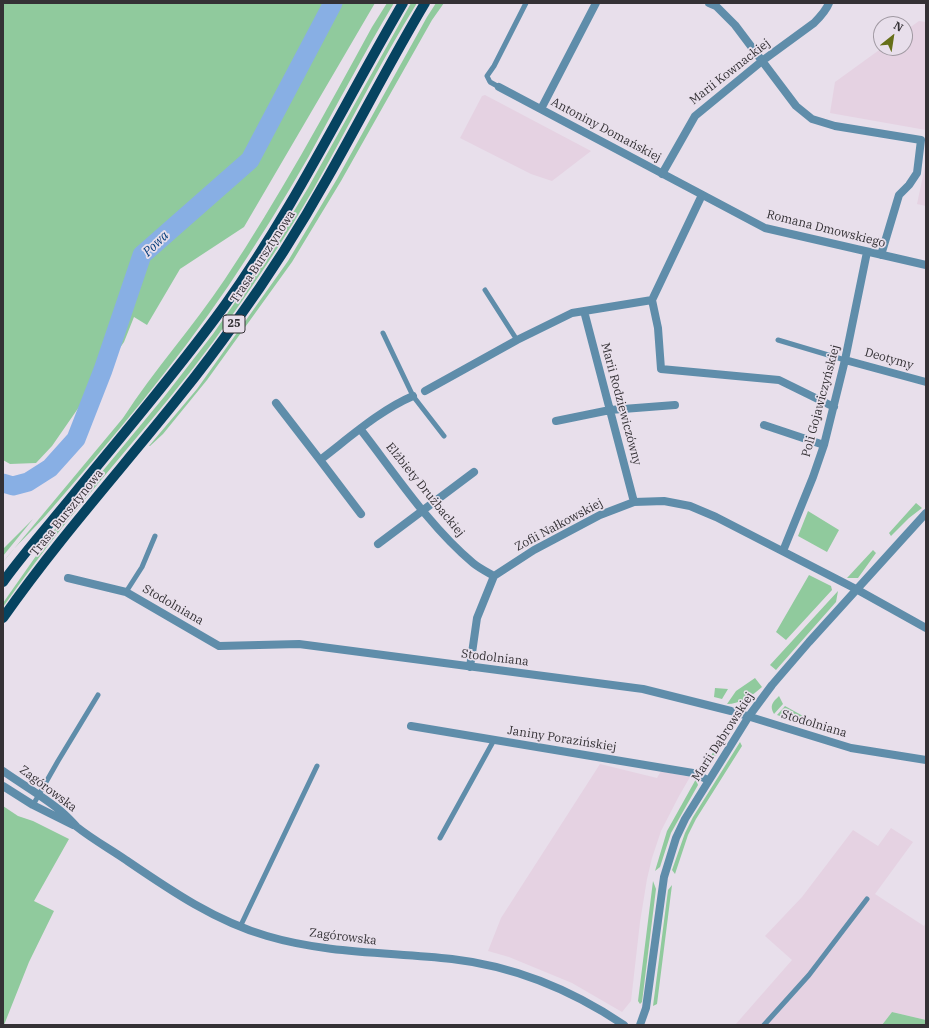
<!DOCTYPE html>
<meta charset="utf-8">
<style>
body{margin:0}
#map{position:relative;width:929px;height:1028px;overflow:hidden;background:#e8dfeb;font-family:"IBM Plex Serif",serif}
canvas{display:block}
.frame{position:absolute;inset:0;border:4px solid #343135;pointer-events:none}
.north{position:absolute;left:873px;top:16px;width:40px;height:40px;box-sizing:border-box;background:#e8dfeb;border:1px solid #a099a2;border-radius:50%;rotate:30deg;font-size:11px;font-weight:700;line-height:16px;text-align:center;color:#343135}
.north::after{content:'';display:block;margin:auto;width:14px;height:18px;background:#666f18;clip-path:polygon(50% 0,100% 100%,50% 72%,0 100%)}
</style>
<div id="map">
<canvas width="929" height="1028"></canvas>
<div class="frame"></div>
<div class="north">N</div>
</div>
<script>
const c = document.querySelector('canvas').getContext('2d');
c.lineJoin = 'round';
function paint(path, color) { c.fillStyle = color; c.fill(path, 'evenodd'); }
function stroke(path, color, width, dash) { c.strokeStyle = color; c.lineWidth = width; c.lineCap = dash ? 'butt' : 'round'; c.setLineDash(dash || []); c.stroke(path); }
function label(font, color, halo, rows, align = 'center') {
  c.font = font + ' "IBM Plex Serif",serif'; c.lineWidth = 3.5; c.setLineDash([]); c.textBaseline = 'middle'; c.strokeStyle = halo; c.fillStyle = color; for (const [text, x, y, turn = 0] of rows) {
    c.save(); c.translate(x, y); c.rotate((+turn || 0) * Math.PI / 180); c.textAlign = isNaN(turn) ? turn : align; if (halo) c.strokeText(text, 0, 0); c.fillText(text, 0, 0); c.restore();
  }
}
const industrial = new Path2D(`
 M 919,21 L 926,22 L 926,130 L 830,113 L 835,82 L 882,48 L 905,48 L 905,31 Z
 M 485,95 L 504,105 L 591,151 L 552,181 L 531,174 L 460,138 L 482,96 Z
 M 926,162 L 926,206 L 917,204 Z
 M 600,764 L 657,778 L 661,771 L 690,777 L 679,796 L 661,831 L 652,858 L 647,879 L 640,922 L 631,1001 L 622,1012 L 572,983 L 509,957 L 488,951 L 501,918 Z
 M 891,828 L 913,842 L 875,894 L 924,926 L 926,922 L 926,1020 L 892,1012 L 882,1025 L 735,1025 L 792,960 L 765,936 L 802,897 L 853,830 L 878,846 Z`);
const green = new Path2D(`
 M 3,3 L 375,3 L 244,227 L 180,269 L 147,325 L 134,317 L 124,342 L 52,446 L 36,463 L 10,464 L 3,460 Z
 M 387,3 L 394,3 C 364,53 337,105 309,156 C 284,200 257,243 229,285 C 175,365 110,441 47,514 C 33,530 16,545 3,562 L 123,418 C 154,370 193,327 225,279 C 279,198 325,113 372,27 Z
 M 411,3 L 417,3 C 379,64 348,128 313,190 C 288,233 261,274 233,314 C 182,388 121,454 65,524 C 43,551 23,579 3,607 L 3,603 L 57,526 L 164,397 L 213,334 L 238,298 L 274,244 L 308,188 Z
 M 436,3 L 444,3 L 432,20 L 341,181 L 292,262 L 207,380 L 163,434 L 150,446 L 149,446 L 197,389 L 288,261 L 337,179 L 427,17 Z
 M 916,503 L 922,508 L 909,518 L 891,536 L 889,533 Z
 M 808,511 L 839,530 L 827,552 L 798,536 Z
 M 33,519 L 3,556 L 3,549 Z
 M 873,550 L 876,553 L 858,578 L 847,578 Z
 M 809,575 L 831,586 L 832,590 L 786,640 L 776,632 Z
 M 838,591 L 836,602 L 776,670 L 770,665 Z
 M 755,678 L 762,687 C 752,696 740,704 727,704 L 736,691 Z
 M 715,688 L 728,689 L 722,699 L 714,697 Z
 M 779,696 L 783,704 L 774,714 C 769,705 773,702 779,696 Z
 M 785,706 L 812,721 L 809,726 L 777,715 Z
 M 725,734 L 729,735 L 709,766 L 705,770 L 701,771 Z
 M 740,742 L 742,746 L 696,819 L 688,835 L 675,874 L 672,870 L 685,833 L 693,817 Z
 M 696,779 L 698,785 L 671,833 L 660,867 L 655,871 L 667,831 Z
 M 3,806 L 18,816 L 33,821 L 69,839 L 34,901 L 54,911 L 29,962 L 4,1025 Z
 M 653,881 L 656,889 L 642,1002 L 640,1004 L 638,1001 Z
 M 672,885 L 657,1004 L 653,1006 L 668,890 Z
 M 892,1012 L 926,1020 L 926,1025 L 882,1025 Z`);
const river = new Path2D(`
 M 3,483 L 13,486 L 28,482 L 50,468 L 76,439 L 103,370 L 142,255 L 250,160 L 333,3`);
const service = new Path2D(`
 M 499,87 L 490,82 L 487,76 L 494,66 L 526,3
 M 485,290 L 517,340
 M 383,333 L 413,396 L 444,436
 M 778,340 L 845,360
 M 126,592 L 142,567 L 155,536
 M 33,805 L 58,761 L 98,695
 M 440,838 L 494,740
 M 240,927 L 317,766
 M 764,1025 L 809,975 L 867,899`);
const minor = new Path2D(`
 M 709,3 L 716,6 L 735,25 L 796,106 L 812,119 L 835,126 L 921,140 L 917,173 L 909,185 L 899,195 L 881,255
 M 499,87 L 765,228 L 926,265
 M 541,109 L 596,3
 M 662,174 L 695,116 L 762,61 L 814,23 C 820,17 826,11 829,3
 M 702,195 L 652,300 L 658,328 L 661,369 L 779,380 L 834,407
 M 584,311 L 634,502
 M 845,360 L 926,382
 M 425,391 L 517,340 L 572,313 L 652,300
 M 276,403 L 320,460 C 349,438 380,410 413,396
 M 556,421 L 610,410 L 675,405
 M 764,425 L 824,445
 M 361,430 C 396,475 429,526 473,563 C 479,568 487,572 494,576
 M 320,460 L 361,514
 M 378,544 L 474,472
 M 783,551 L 813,477 L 824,445 L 845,360 L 867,252
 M 68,578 L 126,592 L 219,646 L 299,644 L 643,689 L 731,711 L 851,748 L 926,760
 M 470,667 L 477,618 L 494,576 L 534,550 L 600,515 L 634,502 L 664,501 L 690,506 L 716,517 L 856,589 L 926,628
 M 411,726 L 693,773 L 708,780`);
const tertiary = new Path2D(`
 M 3,771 C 23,785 44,797 62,812 C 68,817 72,822 77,827 C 92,839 110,849 126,860 C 170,890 215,921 267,936 C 328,954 390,952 452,959 C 513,966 572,990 624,1025
 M 3,786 L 33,805 L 73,825
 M 640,1025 L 646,1008 L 664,877 L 676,838 L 685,819 L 749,716 L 772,685 L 809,642 L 926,513`);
const primary = new Path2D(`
 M 3,582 C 24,553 47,527 70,499 C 122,435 176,373 225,305 C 293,210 344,104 403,3
 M 3,618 C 75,515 163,425 235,323 C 269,276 300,227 328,177 C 361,119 391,60 425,3`);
const shields = [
 [234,324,22]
];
const shieldNames = [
 ["25",234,324]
];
const streetNames = [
 ["Marii Kownackiej",730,72,-38],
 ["Antoniny Domańskiej",606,130,28],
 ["Romana Dmowskiego",826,229,14],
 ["Trasa Bursztynowa",263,257,-57],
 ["Deotymy",889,359,16],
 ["Poli Gojawiczyńskiej",821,401,-75],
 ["Marii Rodziewiczówny",621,404,75],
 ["Elżbiety Drużbackiej",425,490,51],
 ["Trasa Bursztynowa",67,513,-51],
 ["Zofii Nałkowskiej",559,525,-28],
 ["Stodolniana",173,605,30],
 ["Stodolniana",495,658,7],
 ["Stodolniana",814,724,17],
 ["Marii Dąbrowskiej",723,737,-57],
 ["Janiny Porazińskiej",562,739,9],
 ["Zagórowska",48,789,37],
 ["Zagórowska",343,937,7]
];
const waterNames = [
 ["Powa",156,244,-44]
];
paint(industrial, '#e5d2e2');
paint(green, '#90ca9d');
stroke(river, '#88afe4', 19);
stroke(service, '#5f8daa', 5);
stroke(minor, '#5f8daa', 8);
stroke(tertiary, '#5f8daa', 8);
stroke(primary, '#064360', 10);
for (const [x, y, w] of shields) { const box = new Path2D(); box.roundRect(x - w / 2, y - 9, w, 18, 3); c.fillStyle = '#e8dfeb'; c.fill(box); stroke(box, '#343135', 1); }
label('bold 11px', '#343135', null, shieldNames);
label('12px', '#343135', '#e8dfeb', streetNames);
label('italic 13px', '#073e7c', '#e8dfeb', waterNames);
</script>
